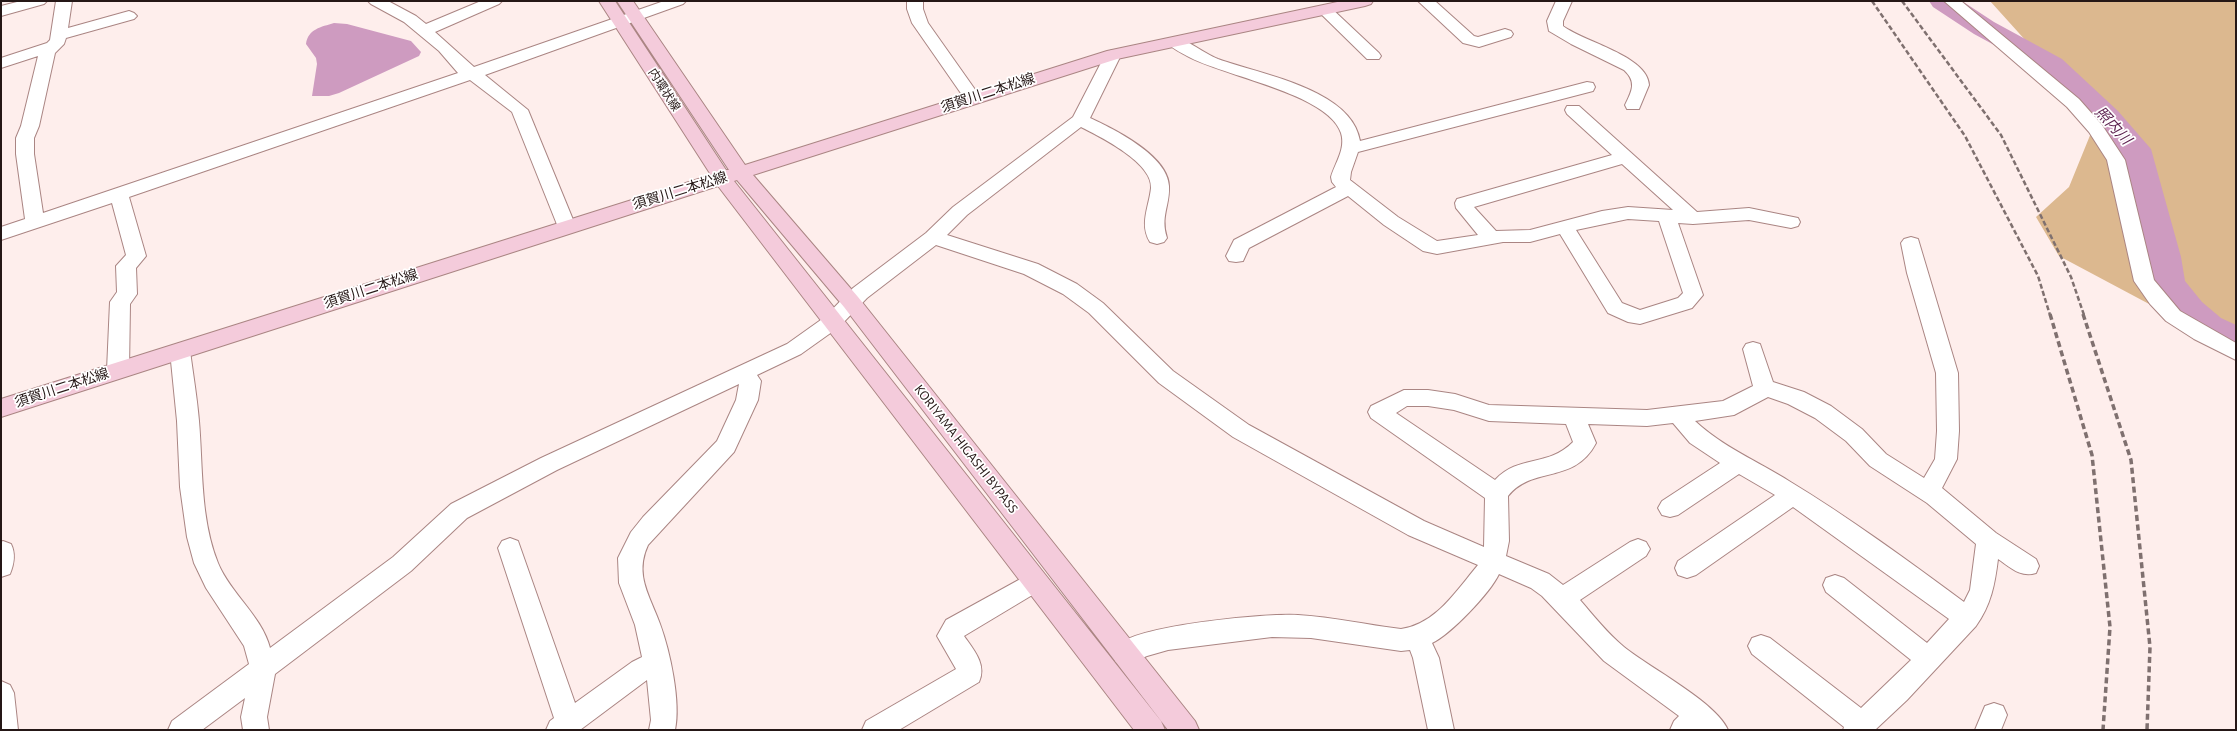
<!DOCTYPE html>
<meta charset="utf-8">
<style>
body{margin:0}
#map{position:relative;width:2237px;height:731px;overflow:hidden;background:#feeeec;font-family:"Alegreya Sans",sans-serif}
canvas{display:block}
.frame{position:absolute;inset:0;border:2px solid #251716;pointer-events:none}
</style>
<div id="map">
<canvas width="2237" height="731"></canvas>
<div class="frame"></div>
</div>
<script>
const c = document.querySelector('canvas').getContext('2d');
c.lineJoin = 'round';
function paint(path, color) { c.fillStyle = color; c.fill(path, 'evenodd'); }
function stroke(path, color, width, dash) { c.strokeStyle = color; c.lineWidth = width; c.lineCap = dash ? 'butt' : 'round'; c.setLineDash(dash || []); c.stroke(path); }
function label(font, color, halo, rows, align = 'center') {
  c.font = font + ' "Alegreya Sans","Noto Sans JP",sans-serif'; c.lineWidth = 3.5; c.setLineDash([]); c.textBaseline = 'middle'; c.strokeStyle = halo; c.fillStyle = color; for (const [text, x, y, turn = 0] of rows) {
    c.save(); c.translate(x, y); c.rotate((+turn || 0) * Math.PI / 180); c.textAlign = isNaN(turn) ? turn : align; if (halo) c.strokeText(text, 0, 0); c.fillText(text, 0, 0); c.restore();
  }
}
const green = new Path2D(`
 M 1990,1 L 2236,1 L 2236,352 L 2211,337 L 2059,256 L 2036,217 L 2069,187 L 2091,133 L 2081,97 L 2027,42 Z`);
const water = new Path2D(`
 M 334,23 L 347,24 L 411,41 L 421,52 L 419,56 L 339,93 L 329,96 L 312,96 L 317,64 L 316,58 L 306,44 C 308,29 321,27 334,23 Z`);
const river = new Path2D(`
 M 1929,1 L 1962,1 L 1994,22 L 2062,59 L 2118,111 L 2151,149 L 2181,257 L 2185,281 L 2202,302 L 2221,318 L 2236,325 L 2236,353 L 2195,336 L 2176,320 L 2156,294 L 2149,281 L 2147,257 L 2120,151 L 2096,125 L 2042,71 L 1974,34 L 1933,7 Z`);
const street = new Path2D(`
 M 21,1 L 47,1 L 44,4 L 1,16 L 1,6 Z
 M 56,1 L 72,1 L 68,28 L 129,11 L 134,13 L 137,16 L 134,19 L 66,38 L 64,44 L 55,53 L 39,126 L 34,138 L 34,154 L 43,213 L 458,73 L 439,51 L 404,22 L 371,4 L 368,1 L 388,1 L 416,16 L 426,24 L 481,1 L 502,1 L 499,4 L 435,32 L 474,67 L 664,1 L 686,1 L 683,4 L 485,75 L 528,110 L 576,227 L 574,231 L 567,233 L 560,231 L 558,227 L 512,112 L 470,80 L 129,197 L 146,256 L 136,268 L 137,294 L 130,304 L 129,370 L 125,375 L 118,378 L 111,375 L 107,370 L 110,302 L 117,292 L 116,266 L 126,255 L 112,203 L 1,240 L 1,227 L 25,219 L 16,154 L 16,138 L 21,126 L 38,56 L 1,68 L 1,58 L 47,43 L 50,40 Z
 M 907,1 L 923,1 L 923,9 L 928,23 L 981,98 L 979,102 L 967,102 L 912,23 L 907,9 Z
 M 1418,1 L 1435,1 L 1474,36 L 1478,37 L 1505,29 L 1511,31 L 1513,34 L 1511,37 L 1479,47 L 1463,43 Z
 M 1556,1 L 1572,1 L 1563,21 L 1563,26 C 1584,42 1648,56 1649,85 L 1639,109 L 1627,109 L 1625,105 C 1632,91 1637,82 1624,70 L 1571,44 L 1549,31 L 1547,21 Z
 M 1944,1 L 1961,1 L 2079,99 L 2102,125 L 2125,160 L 2154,280 L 2180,311 L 2236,343 L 2236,360 L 2194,339 L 2166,321 L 2150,304 L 2134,281 L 2107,160 L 2089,132 L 2067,107 Z
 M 1325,5 L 1330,7 L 1379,53 L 1381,56 L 1379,59 L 1367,59 L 1320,13 L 1317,10 L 1320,7 Z
 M 1175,37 C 1190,41 1203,53 1218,59 C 1259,74 1352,89 1360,141 L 1587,82 L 1593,83 L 1595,87 L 1593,91 L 1358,152 L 1351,172 L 1350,180 L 1398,217 L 1437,241 L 1478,235 L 1456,208 L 1455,203 L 1457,199 L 1612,155 L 1567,114 L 1565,110 L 1567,106 L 1579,106 L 1697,212 L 1749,208 L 1798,218 L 1800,222 L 1798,226 L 1791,228 L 1749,220 L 1693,224 L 1678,223 L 1703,295 L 1692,308 L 1640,324 L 1628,322 L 1608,313 L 1560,234 L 1530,242 L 1503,242 L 1437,254 L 1423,251 L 1384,225 L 1348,196 L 1249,248 L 1243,261 L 1236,262 L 1229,261 L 1226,256 L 1234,240 L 1336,187 L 1332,182 L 1331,177 C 1335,163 1346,149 1341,133 C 1328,93 1222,76 1187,56 C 1180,52 1171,48 1167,42 L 1169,39 ZM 1622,164 L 1673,210 L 1628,207 L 1602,211 L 1530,230 L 1496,231 L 1474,207 ZM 1628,219 L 1659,221 L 1683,293 L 1678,298 L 1640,310 L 1622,303 L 1576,230 Z
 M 1113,50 L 1119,52 L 1121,55 L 1090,118 C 1114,129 1168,156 1169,186 C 1170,206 1160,216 1167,238 L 1164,242 L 1157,244 L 1150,242 C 1139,224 1149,207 1151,188 C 1153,163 1101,137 1081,127 L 967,215 L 947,235 L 1038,264 L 1077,284 L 1103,303 L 1173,371 L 1249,425 L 1424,521 L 1484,547 L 1485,498 L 1371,418 L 1368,412 L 1371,406 L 1404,390 L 1428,390 L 1455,394 L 1489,405 L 1647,410 L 1723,401 L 1753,386 L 1743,349 L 1746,344 L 1753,342 L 1760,344 L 1773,382 L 1804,392 L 1831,406 L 1862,429 L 1886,454 L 1924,478 L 1935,459 L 1937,431 L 1936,373 L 1907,273 L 1901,243 L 1904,239 L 1911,237 L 1918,239 L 1958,373 L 1959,431 L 1957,459 L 1942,488 L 1996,533 L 2036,559 L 2039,566 L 2036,573 C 2020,578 2010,567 1998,559 C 1995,584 1991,605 1976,626 L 1907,700 L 1875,730 L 1843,730 L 1844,727 L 1752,654 L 1748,646 L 1752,638 L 1761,635 L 1770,638 L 1861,708 L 1911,660 L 1826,592 L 1823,585 L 1826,578 L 1835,575 L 1844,578 L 1927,643 L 1949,619 L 1793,507 L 1696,575 L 1687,578 L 1678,575 L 1675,568 L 1678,561 L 1775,495 L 1739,474 L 1678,515 L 1670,517 L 1662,515 L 1658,508 L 1662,501 L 1720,463 L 1690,443 L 1673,423 L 1647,426 L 1588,424 L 1596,443 C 1574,485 1533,465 1508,496 L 1509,541 L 1506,556 L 1549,574 L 1563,585 L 1630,542 L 1638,539 L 1646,542 L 1650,549 L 1646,556 L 1580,600 C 1594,616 1607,633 1624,647 C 1650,668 1716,702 1728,730 L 1670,730 L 1674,721 L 1679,716 L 1604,661 L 1542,596 L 1531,588 L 1499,574 C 1490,593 1451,634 1432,643 L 1439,658 L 1454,730 L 1428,730 L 1413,658 L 1410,650 L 1401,651 L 1311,638 L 1272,637 L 1168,650 L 1147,656 L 1125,665 L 1116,662 L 1112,654 C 1113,652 1114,648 1116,646 C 1137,625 1267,613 1298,615 C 1333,617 1367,625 1401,629 C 1436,624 1456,591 1478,565 L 1408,535 L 1233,437 L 1159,383 L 1089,313 L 1063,294 L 1024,274 L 936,245 L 867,298 L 839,327 L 801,354 L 757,375 L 761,381 L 758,400 L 734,452 L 648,545 C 634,575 650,596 660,624 C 670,651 681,702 675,730 L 649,730 L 651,720 L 647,680 L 580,730 L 546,730 L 550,721 L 554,718 L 498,548 L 502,541 L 510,538 L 518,541 L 575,703 L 632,662 L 642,657 L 635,625 L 619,583 L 618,558 L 631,532 L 643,517 L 717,441 L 736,400 L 739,384 L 557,470 L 467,518 L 411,571 L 275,674 L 267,717 L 269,730 L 243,730 L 241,717 L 245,698 L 202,730 L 168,730 L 172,721 L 249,664 L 244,646 L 206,588 L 194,563 L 187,537 L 180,487 L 177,421 L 170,351 L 173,346 L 180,343 L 187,346 L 190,351 C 193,374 197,397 199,421 C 203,468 200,518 218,563 C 230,593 262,616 270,648 L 393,557 L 451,504 L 541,458 L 787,344 L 825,317 L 853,288 L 926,233 L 953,207 L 1073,117 L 1105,55 L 1107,52 ZM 1768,397 L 1788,404 L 1815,418 L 1846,441 L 1870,466 L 1927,503 L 1976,544 L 1970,590 L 1964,602 C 1907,560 1850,518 1789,481 C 1757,461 1723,447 1695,421 L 1734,415 ZM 1407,406 L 1428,406 L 1454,410 L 1489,421 L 1566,424 L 1573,442 C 1547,468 1519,454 1495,480 L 1396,413 Z
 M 3,541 L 11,544 C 16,554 14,564 10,574 L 1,577 L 1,542 Z
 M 1035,571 L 1044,574 L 1047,581 L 1044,588 L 964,636 C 974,650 987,665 979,682 L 899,730 L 862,730 L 866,721 L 956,669 L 937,636 L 946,620 Z
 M 1,681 L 10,685 L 14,693 L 18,730 L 1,730 Z
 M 1994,703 L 2003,706 L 2007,715 L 2001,730 L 1975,730 L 1985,706 Z`);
const secondary = new Path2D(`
 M 599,1 L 615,1 L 726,170 L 729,170 L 617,1 L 633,1 L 745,165 L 1107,51 L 1342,1 L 1373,1 L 1371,4 L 1365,6 L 1117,59 L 753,175 L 858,297 L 1195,721 L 1199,730 L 1168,730 L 844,307 L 737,180 L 734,181 L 1161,721 L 1165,730 L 1134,730 L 718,186 L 1,417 L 1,399 L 711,175 Z`);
const railFar1 = new Path2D(`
 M 1872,1 L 1965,136 L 2038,276 L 2050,315
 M 1902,1 L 2001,135 L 2071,277 L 2084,315`);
const rail = new Path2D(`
 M 2050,314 L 2092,455 L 2110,627 L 2103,730
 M 2083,314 L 2131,460 L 2150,647 L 2147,730`);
const farStreetnames = [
 ["内環状線",664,90,57]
];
const streetNames = [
 ["須賀川二本松線",988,93,-18],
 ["須賀川二本松線",680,191,-17],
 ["須賀川二本松線",371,289,-18],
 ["須賀川二本松線",62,388,-18],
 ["KORIYAMA HIGASHI BYPASS",966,449,52]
];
const waterNames = [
 ["照内川",2113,126,47]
];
paint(green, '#dcb88f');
paint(water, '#ce9bc0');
paint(river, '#ce9bc0');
stroke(street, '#aa8583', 2);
stroke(secondary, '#aa8583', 2);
paint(street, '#fff');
paint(secondary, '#f4cbdb');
stroke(railFar1, '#7f706f', 2.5, [5, 2.5]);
stroke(rail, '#7f706f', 3.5, [6, 3.5]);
label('12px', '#251716', '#fff', farStreetnames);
label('14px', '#251716', '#fff', streetNames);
label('italic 15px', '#5a1e4d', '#fff', waterNames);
</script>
